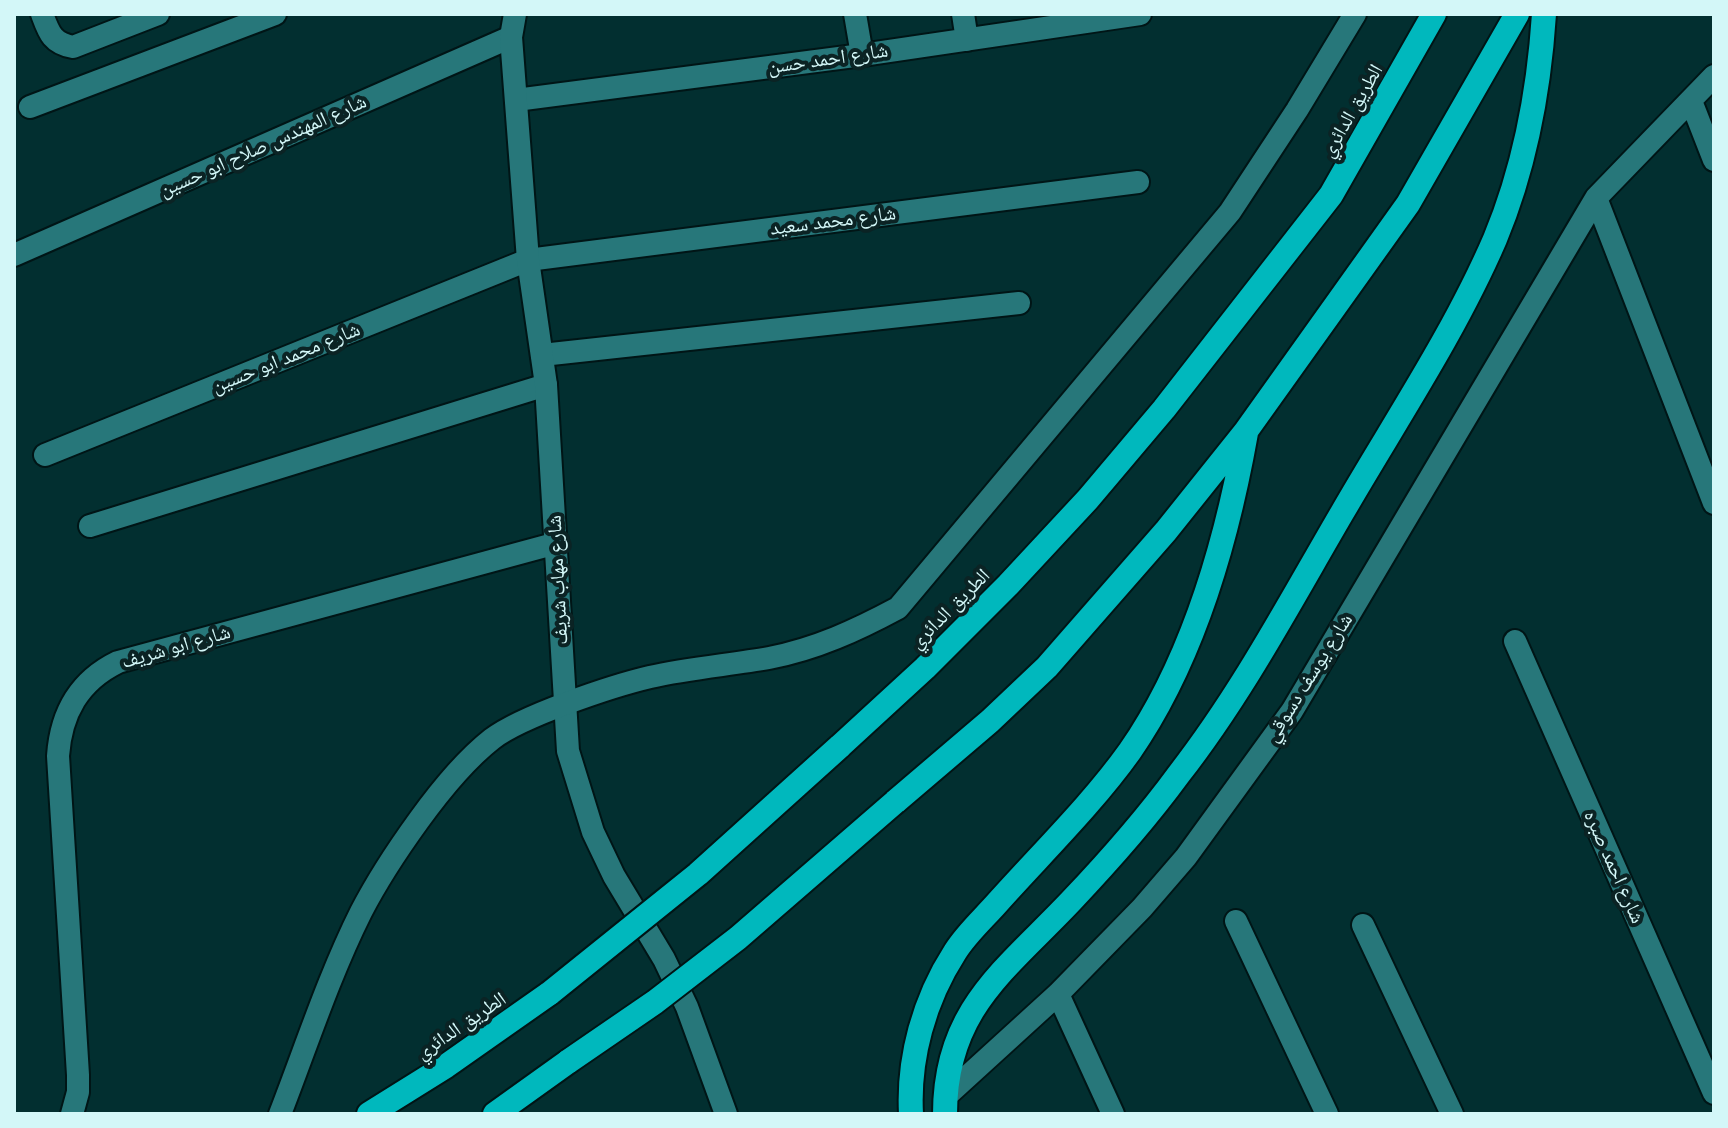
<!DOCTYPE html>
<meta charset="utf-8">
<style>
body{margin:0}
#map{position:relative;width:1728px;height:1128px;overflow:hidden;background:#022f30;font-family:Raleway,sans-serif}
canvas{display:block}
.frame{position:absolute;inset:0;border:16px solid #d3f7f8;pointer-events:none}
</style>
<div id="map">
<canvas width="1728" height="1128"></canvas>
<div class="frame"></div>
</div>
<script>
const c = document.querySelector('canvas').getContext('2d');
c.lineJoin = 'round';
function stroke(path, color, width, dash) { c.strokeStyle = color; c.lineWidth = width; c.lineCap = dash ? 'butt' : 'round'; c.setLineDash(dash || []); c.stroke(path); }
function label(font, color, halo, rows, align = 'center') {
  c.font = font + ' Raleway,"Noto Naskh Arabic",sans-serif'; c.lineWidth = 8; c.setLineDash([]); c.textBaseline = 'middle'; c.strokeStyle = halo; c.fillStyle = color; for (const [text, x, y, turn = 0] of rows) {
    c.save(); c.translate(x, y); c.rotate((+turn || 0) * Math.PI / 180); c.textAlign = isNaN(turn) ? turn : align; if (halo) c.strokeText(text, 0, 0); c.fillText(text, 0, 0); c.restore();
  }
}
const minor = new Path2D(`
 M 42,14 C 49,33 52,43 73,47 L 158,14
 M 855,14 L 862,55
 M 963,14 L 967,40
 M 516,100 L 862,55 L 1140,14
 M 1691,101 L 1714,160
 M 30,107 L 275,14
 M 1596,198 L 1714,503
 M 14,255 L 511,37
 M 542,355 L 1019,303
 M 45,455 L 528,260 L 1138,182
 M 90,526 L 546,385
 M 1515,641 L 1714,1093
 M 1236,921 L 1327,1114
 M 1363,925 L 1452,1114
 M 1058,994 L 1113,1114
 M 945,1097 L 1058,994 L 1142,908 L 1186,857 L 1292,711 L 1596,198 L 1714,76`);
const tertiary = new Path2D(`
 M 515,14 L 511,37 L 528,260 L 546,385 L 568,751 L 593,832 L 614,876 L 664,959 L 687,1007 L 726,1114
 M 72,1114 L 78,1092 L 78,1075 L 58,756 C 61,713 79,681 118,662 L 557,543`);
const secondary = new Path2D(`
 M 280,1114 C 306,1047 329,976 361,912 C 378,879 398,849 419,820 C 440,791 464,761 492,739 C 522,716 612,686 650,677 C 689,668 729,665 769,658 C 816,649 857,630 898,608 L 1230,212 L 1297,110 L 1355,14`);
const motorway = new Path2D(`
 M 839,747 L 925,668 L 1008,585 L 1088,499 L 1164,409 L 1331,195 L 1434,14
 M 895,802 L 990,721 L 1047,667 L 1166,531 L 1246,431 L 1408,204 L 1517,14
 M 369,1114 L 446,1066 L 550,993
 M 495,1114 L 569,1061
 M 911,1114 C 908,1058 924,1000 955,952 C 966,934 984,918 998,902 C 1041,854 1093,803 1130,751 C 1193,660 1227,540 1246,433
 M 945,1114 C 945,1009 1006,970 1071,901 C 1109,861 1146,819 1179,774 C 1242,693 1290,602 1342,513 C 1394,423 1454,334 1495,239 C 1525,167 1539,91 1544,14`);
const motorwayBridge = new Path2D(`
 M 550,993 L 698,874 L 839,747
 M 569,1061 L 655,1002 L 738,938 L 895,802`);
const streetNames = [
 ["شارع احمد حسن",828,59,-8],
 ["الطريق الدائري",1352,111,-60],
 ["شارع المهندس صلاح ابو حسين",263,146,-24],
 ["شارع محمد سعيد",833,221,-7],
 ["شارع محمد ابو حسين",286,358,-22],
 ["شارع مهاب شريف",558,580,-93],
 ["الطريق الدائري",950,609,-45],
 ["شارع ابو شريف",176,647,-16],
 ["شارع يوسف دسوقي",1309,678,-58],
 ["شارع احمد صبره",1614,867,66],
 ["الطريق الدائري",461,1026,-34]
];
stroke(minor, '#001516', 26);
stroke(tertiary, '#001516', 26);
stroke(secondary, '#001516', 26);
stroke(motorway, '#001516', 28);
stroke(minor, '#27777a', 22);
stroke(tertiary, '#27777a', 22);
stroke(secondary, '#27777a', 22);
stroke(motorway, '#00b8bd', 24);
stroke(motorwayBridge, '#001516', 28, []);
stroke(motorwayBridge, '#00b8bd', 24);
label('20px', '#d3f7f8', '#0b2324', streetNames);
</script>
